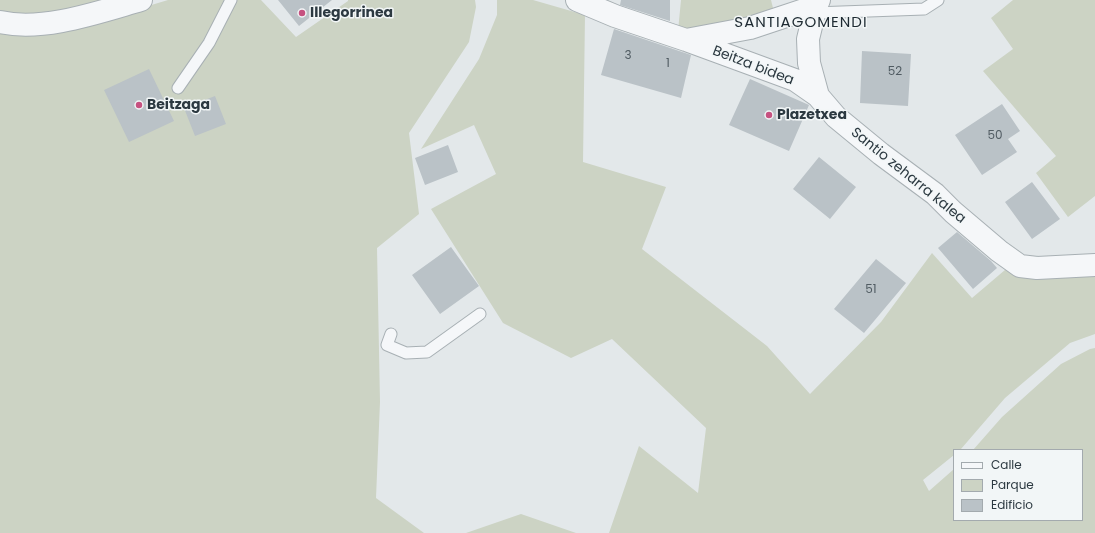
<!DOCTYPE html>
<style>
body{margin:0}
#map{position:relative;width:1095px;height:533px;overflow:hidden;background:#e3e8ea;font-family:Poppins,sans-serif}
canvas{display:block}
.legend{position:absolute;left:953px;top:449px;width:130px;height:72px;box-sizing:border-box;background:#f2f6f7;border:1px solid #a3aaae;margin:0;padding:5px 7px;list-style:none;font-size:12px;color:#2c3941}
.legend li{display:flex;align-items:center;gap:8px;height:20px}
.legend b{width:20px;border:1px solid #a3aaae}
</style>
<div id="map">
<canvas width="1095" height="533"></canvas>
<ul class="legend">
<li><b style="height:5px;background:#f5f7f9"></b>Calle</li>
<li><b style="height:11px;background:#ccd3c4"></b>Parque</li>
<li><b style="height:11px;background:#bac2c7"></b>Edificio</li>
</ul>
</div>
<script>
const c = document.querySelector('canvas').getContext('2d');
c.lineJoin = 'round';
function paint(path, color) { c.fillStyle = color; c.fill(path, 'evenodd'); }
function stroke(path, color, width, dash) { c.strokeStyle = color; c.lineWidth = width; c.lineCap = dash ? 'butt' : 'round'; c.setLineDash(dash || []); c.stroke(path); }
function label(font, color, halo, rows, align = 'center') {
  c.font = font + ' Poppins,sans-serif'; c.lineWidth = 3; c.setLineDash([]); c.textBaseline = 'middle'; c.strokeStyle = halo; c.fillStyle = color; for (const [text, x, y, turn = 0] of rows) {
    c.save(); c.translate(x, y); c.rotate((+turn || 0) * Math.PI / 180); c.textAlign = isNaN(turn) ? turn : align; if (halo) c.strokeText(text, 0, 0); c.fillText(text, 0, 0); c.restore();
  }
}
const green = new Path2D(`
 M 0,0 L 109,0 L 37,16 L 0,12 Z
 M 168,0 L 261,0 L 296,37 L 348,1 L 348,0 L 475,0 L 476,7 L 469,42 L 409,133 L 419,214 L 377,248 L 380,402 L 376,498 L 424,533 L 0,533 L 0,30 L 125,13 Z
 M 497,0 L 533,0 L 585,15 L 583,162 L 666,187 L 642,249 L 767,346 L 810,394 L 881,322 L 932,253 L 972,298 L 1012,264 L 1095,269 L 1095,334 L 1070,343 L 1005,398 L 961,449 L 954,450 L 954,455 L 923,480 L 929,491 L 954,469 L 954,520 L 1082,520 L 1082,450 L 973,450 L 1002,417 L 1061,364 L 1090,349 L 1095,348 L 1095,533 L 609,533 L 639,446 L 698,493 L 706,428 L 612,339 L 571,358 L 503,323 L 431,209 L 496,174 L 474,125 L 421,149 L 479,59 L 497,15 Z
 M 681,0 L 771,0 L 773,8 L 745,19 L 678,31 Z
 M 1013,0 L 1095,0 L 1095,196 L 1068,217 L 1036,173 L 1056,156 L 983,71 L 1013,49 L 991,18 Z
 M 521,514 L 576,533 L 466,533 Z`);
const building = new Path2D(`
 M 278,0 L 332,0 L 299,26 Z
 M 621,0 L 670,0 L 670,21 L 620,5 Z
 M 614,29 L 691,55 L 681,98 L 601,75 Z
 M 862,51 L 911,54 L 908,106 L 860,103 Z
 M 149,69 L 174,121 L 129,142 L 104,90 Z
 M 750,79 L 809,105 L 789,151 L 729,125 Z
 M 215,96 L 226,124 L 195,136 L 184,108 Z
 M 1002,104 L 1020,131 L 1008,139 L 1017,152 L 982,175 L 955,135 Z
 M 448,145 L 458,172 L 425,185 L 415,158 Z
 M 819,157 L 856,187 L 830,219 L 793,189 Z
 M 1032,182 L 1060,219 L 1032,239 L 1005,202 Z
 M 957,232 L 991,261 L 997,268 L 973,289 L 938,248 Z
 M 451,247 L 479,286 L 440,314 L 412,275 Z
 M 876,259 L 906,283 L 864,333 L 834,309 Z`);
const lane = new Path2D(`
 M 814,13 L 924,9 L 938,0
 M 178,88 L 209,43 L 231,0
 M 391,334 L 387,345 L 406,353 L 427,352 L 480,314`);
const street = new Path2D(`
 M 577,0 L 615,16 L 686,40 L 795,80 L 818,96
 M 819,0 L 816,6 L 808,39 L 809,63 L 818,96 L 836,117 L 881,154 L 935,194 L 953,212 L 999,251 L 1020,266 L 1037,268 L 1095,265
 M 0,22 C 43,32 99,12 141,0
 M 686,40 L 750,28 L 816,6`);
const markers = [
 [302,13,4,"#c65180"],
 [139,105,4,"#c65180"],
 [769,115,4,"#c65180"]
];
const numberNames = [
 ["3",628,56],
 ["1",668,64],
 ["52",895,72],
 ["50",995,136],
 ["51",871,290]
];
const poiNames = [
 ["Illegorrinea",310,13],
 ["Beitzaga",147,105],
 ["Plazetxea",777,115]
];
const streetNames = [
 ["Beitza bidea",753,66,21],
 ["Santio zeharra kalea",908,176,39]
];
const neighbourhoodNames = [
 ["SANTIAGOMENDI",801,23]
];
paint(green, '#ccd3c4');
paint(building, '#bac2c7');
stroke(lane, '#a8b0b4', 13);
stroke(street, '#a8b0b4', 24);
stroke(lane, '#f5f7f9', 11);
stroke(street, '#f5f7f9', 22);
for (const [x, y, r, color] of markers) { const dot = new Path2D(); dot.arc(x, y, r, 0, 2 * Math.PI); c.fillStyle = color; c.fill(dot); stroke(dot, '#f2f6f7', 1.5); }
label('12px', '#505b62', null, numberNames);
label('bold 14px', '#2c3941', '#f2f6f7', poiNames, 'left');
label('14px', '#2c3941', '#f2f6f7', streetNames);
c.letterSpacing = '1px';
label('15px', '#1e2a32', '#f2f6f7', neighbourhoodNames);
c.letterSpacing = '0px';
</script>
